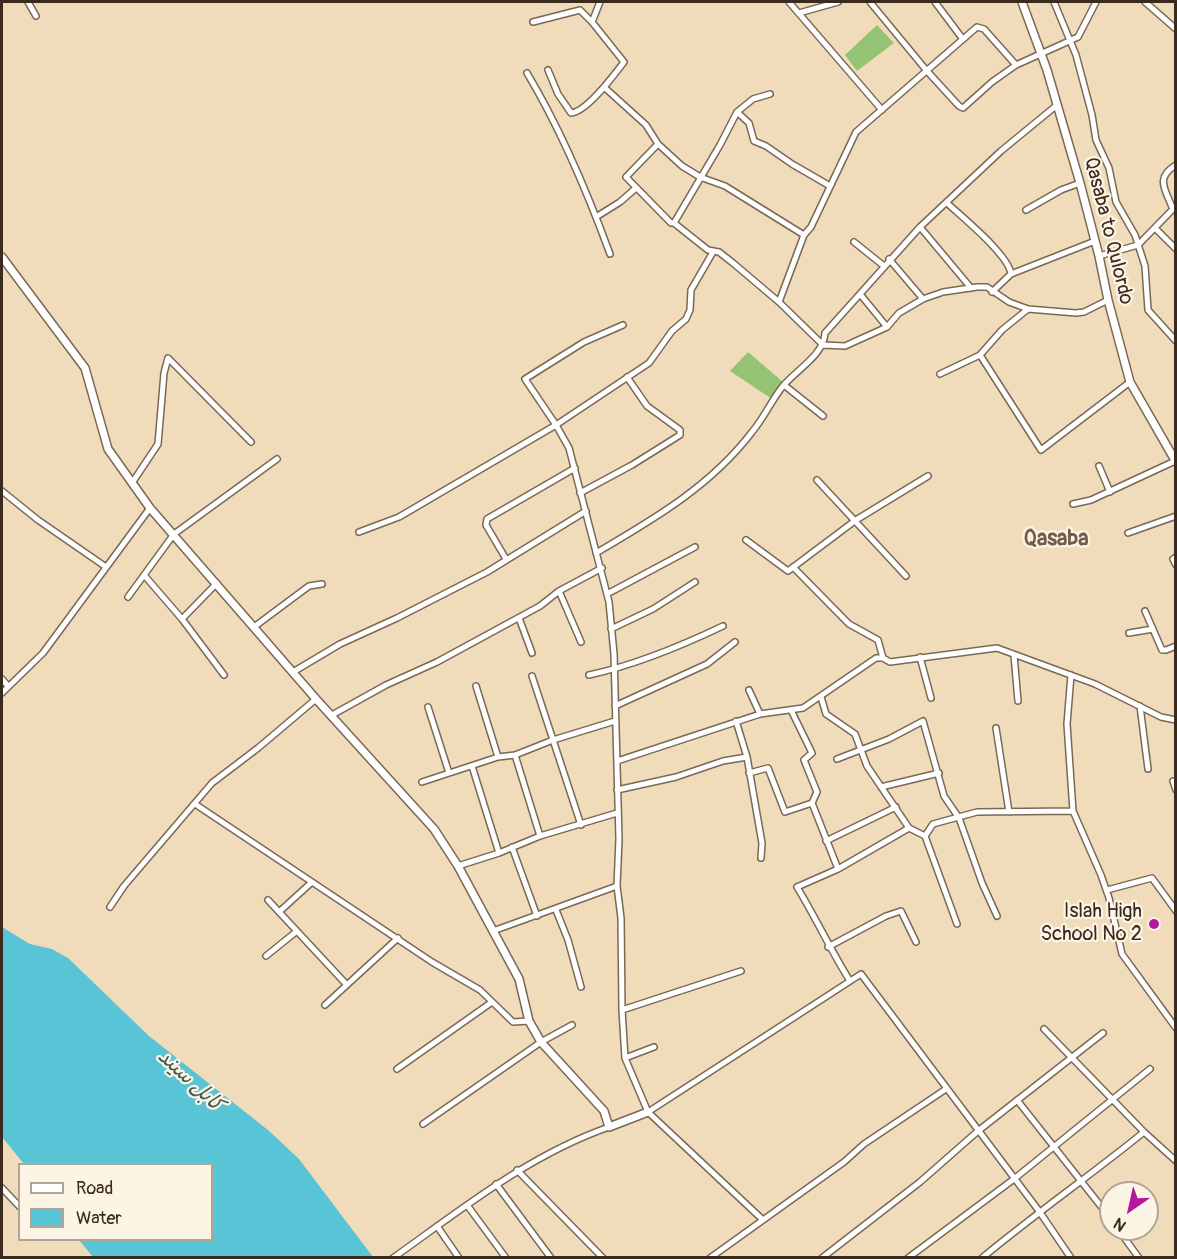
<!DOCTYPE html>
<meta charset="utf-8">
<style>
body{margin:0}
#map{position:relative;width:1177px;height:1259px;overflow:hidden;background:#f0dcba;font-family:Pangolin,sans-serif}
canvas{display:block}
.frame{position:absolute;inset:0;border:3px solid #3b2a1e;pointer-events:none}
.legend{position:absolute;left:18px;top:1163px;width:195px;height:78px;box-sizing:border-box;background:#fcf5e5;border:2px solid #afa495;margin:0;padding:8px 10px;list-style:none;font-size:18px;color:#3b2a1e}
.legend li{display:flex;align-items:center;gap:12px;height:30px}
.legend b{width:30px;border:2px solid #afa495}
.north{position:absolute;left:1099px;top:1181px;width:60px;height:60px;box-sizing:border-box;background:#fcf5e5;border:2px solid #afa495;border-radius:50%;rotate:214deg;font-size:16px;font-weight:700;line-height:24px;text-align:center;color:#3b2a1e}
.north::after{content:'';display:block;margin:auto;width:21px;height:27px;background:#b5179e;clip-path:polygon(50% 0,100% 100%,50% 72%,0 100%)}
</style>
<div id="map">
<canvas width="1177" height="1259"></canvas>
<div class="frame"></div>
<ul class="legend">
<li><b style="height:8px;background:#fff"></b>Road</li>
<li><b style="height:16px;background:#59c4d5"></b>Water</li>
</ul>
<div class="north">N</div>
</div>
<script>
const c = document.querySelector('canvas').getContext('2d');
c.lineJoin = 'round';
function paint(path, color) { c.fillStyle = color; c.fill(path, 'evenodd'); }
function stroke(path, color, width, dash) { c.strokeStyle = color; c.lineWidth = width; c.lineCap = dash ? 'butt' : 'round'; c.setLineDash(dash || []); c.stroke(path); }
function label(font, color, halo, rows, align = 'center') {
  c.font = font + ' Pangolin,"Playpen Sans Arabic",sans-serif'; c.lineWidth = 4.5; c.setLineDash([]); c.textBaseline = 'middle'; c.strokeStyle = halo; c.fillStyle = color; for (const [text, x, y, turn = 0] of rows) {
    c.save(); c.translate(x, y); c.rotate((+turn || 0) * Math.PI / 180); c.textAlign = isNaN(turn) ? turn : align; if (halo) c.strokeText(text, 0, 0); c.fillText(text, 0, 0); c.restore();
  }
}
const green = new Path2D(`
 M 877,25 L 894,43 L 857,71 L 845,55 Z
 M 748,352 L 783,382 L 772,399 L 730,371 Z`);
const water = new Path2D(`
 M 2,927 L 30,944 L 52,949 L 68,958 L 149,1036 L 268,1130 L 299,1159 L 373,1257 L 93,1257 L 79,1240 L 212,1240 L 212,1164 L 24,1164 L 2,1137 Z`);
const minor = new Path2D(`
 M 28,2 L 36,16
 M 789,2 L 882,110
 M 870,2 L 927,71 L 959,106 L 963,108 L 992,82 L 1016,65
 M 935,2 L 962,38
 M 1054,2 L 1076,55 L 1092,115 L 1096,140 L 1109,168 L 1116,202 L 1135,235 L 1145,266 L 1148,310 L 1176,341
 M 1145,2 L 1176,29
 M 799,13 L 838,2
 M 533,22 L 580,10 L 592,22 L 624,62 C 614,75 587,112 571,113 L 558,94 L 548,70
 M 592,22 L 600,2
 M 527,73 C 560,128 588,194 610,254
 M 604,87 L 646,125 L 658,144 L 682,166 L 700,177 L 725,186 L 804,235
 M 737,112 L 749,123 L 754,141 L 766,146 L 792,164 L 830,186
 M 658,144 L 626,177 L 671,223 L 674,223 L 708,250 L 719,252 L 733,263 L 779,302 L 823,345 L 845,346 L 887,327 L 899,313 L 923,299 L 943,292 L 977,287 L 987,287 L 1009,302 L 1028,309 L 1076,313 L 1084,312 L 1108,300
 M 947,203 C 962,217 1009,255 1011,274
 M 1172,207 C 1165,189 1155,178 1176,165
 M 1026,210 L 1061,190 L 1080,183
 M 596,217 L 620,202 L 636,188
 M 674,223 L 720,145 L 737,112 L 753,99 L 770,94
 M 920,227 L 971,288
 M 1155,228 L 1176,249
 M 854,242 L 884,266
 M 1099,256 L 1138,245 L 1176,206
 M 889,259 L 923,299
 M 992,292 L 1011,274 L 1095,241
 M 860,294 L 887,327
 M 779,302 L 804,235 L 811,227 L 856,132 L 977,27 L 984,29 L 1016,65 L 1078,37 L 1096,2
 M 623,325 L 584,342 L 525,379 L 556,425 L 569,448 L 609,602 L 614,654 L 619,839 L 617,886 L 621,918 L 622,1010 L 625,1058 L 648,1112 L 763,1220
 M 980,355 L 1041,450 L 1130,382
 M 940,374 L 980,355 L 1002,330 L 1028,309
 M 784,385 L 823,416
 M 1099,466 L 1110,492
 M 817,480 L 906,576
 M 132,483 L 158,444 L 164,373 L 168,358 L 251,442
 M 2,491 L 38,520 L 106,567
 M 580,493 L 632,465 L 680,435 L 680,430 L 647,406 L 627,377
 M 1073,504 L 1091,500 L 1175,461
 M 359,532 L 399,517 L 556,425 L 649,363 L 672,331 L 686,319 L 690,310 L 691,290 L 713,252
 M 1128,533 L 1176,516
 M 746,540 L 788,571 L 856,520 L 928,476
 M 596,553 C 654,519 711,486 752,432 C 764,418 771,401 783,386 C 796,370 824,355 825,333 L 920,227 L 1001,151 L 1057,105
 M 1176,557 L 1173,559 L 1176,565
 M 506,559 L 486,525 L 487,519 L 575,468
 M 793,567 L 849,624 L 878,640 L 883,658
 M 144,575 L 182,619 L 224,675
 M 559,591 L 581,642
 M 607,594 L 695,547
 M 128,597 L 174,534 L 277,459
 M 1145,611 L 1162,650 L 1166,650 L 1176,646
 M 519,618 L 532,653
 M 182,619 L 217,583
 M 254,627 L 309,586 L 322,584
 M 611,629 L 653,609 L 695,582
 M 1129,633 L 1153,629
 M 1014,655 L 1018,701
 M 920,657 L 931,698
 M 293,672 L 340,644 L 397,618 L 487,572 L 586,511
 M 589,675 C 636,665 681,646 723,626
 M 1071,675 L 1067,724 L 1073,811 L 1101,875 L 1109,898 L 1122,954 L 1176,1028
 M 532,676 L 581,825
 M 2,679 L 8,686
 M 476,686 L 498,757
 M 749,690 L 760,714
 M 2,693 L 43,653 L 150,508
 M 821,697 L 826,714 L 855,734 L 867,766 L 909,828 L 925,836 L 957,924
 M 615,706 L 707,664 L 735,642
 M 1140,706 L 1148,769
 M 428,707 L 449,773
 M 332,715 L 386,685 L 437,662 L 540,606 L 559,591 L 602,568
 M 736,721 L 747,757 L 762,843 L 761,858
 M 996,728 L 1009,812
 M 515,755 L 540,836
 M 837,759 L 889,739 L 923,721 L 944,796 L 959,818 L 982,883 L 997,916
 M 617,761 L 760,714 L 803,708 L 876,658 L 883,658 L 890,662 L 997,648 L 1095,684 L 1161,717 L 1176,720
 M 472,766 L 499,853
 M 749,773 L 768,768 L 785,812 L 812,803 L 817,792 L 804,760 L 812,753 L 791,710
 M 1173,781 L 1176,790
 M 422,782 L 498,757 L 515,755 L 553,740 L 615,721
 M 881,787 L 939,773
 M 617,790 L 676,777 L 723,761 L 747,757
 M 812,803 L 838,869
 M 195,804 L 432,962 L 480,990 L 513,1022 L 529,1021
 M 925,836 L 933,824 L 977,812 L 1073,811
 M 826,841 L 896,807
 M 512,847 L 537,916
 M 458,866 L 499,853 L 540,836 L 617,813
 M 1107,890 L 1152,878 L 1176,911
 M 268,900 L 347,985
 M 110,907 L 124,886 L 212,783 L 258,748 L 316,699
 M 556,910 L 568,940 L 581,987
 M 279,912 L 312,882
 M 493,931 L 617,886
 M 828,947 L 886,916 L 901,911 L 916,942
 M 266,956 L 297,931
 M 850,981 C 831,951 816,918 797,887 L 838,869 L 909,828
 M 325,1005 L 398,938
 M 622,1010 L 741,971
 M 1044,1029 L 1144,1132 L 1176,1161
 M 625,1058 L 654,1047
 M 397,1069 L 492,1002
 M 1017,1100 L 1111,1219
 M 648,1112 L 861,974 L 1039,1211 L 1071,1258
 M 423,1124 L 541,1042 L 572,1025
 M 517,1170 L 603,1258
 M 496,1184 L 551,1258
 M 2,1188 L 20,1207
 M 467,1205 L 506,1258
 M 437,1226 L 459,1258
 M 1118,1229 L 1139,1258
 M 393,1258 C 462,1209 529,1155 609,1127
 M 710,1258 L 844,1162 L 864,1144 L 946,1089
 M 822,1258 L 920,1182 L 978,1131 L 1103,1033
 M 908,1258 L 1014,1179 L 1150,1069
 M 982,1258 C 1035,1214 1091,1175 1144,1132`);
const tertiary = new Path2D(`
 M 1022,2 L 1047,70 L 1080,183 L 1099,256 L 1108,300 L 1130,382 L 1176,462
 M 2,257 L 85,368 L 108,449 L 150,508 L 316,699 L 434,829 L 458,866 L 519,979 L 529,1021 L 541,1042 L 604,1111 L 609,1127 L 648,1112`);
const markers = [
 [1154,924,6,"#b5179e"]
];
const streetNames = [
 ["Qasaba to Qulordo",1108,231,76]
];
const poiNames = [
 ["Islah High",1142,912],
 ["School No 2",1142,935]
];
const waterNames = [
 ["کابل سيند",190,1081,43]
];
const quarterNames = [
 ["Qasaba",1056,539]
];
paint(green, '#93c373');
paint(water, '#59c4d5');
stroke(minor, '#7a6855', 8);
stroke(tertiary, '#7a6855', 10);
stroke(minor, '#fff', 5);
stroke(tertiary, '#fff', 7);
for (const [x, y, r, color] of markers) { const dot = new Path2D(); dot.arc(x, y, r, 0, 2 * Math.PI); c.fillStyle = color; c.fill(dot); stroke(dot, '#fcf5e5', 2); }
label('20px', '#3b2a1e', '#fcf5e5', streetNames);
label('20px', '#3b2a1e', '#fcf5e5', poiNames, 'right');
label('italic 21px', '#445855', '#fcf5e5', waterNames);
label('bold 22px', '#755b4a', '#fcf5e5', quarterNames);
</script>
